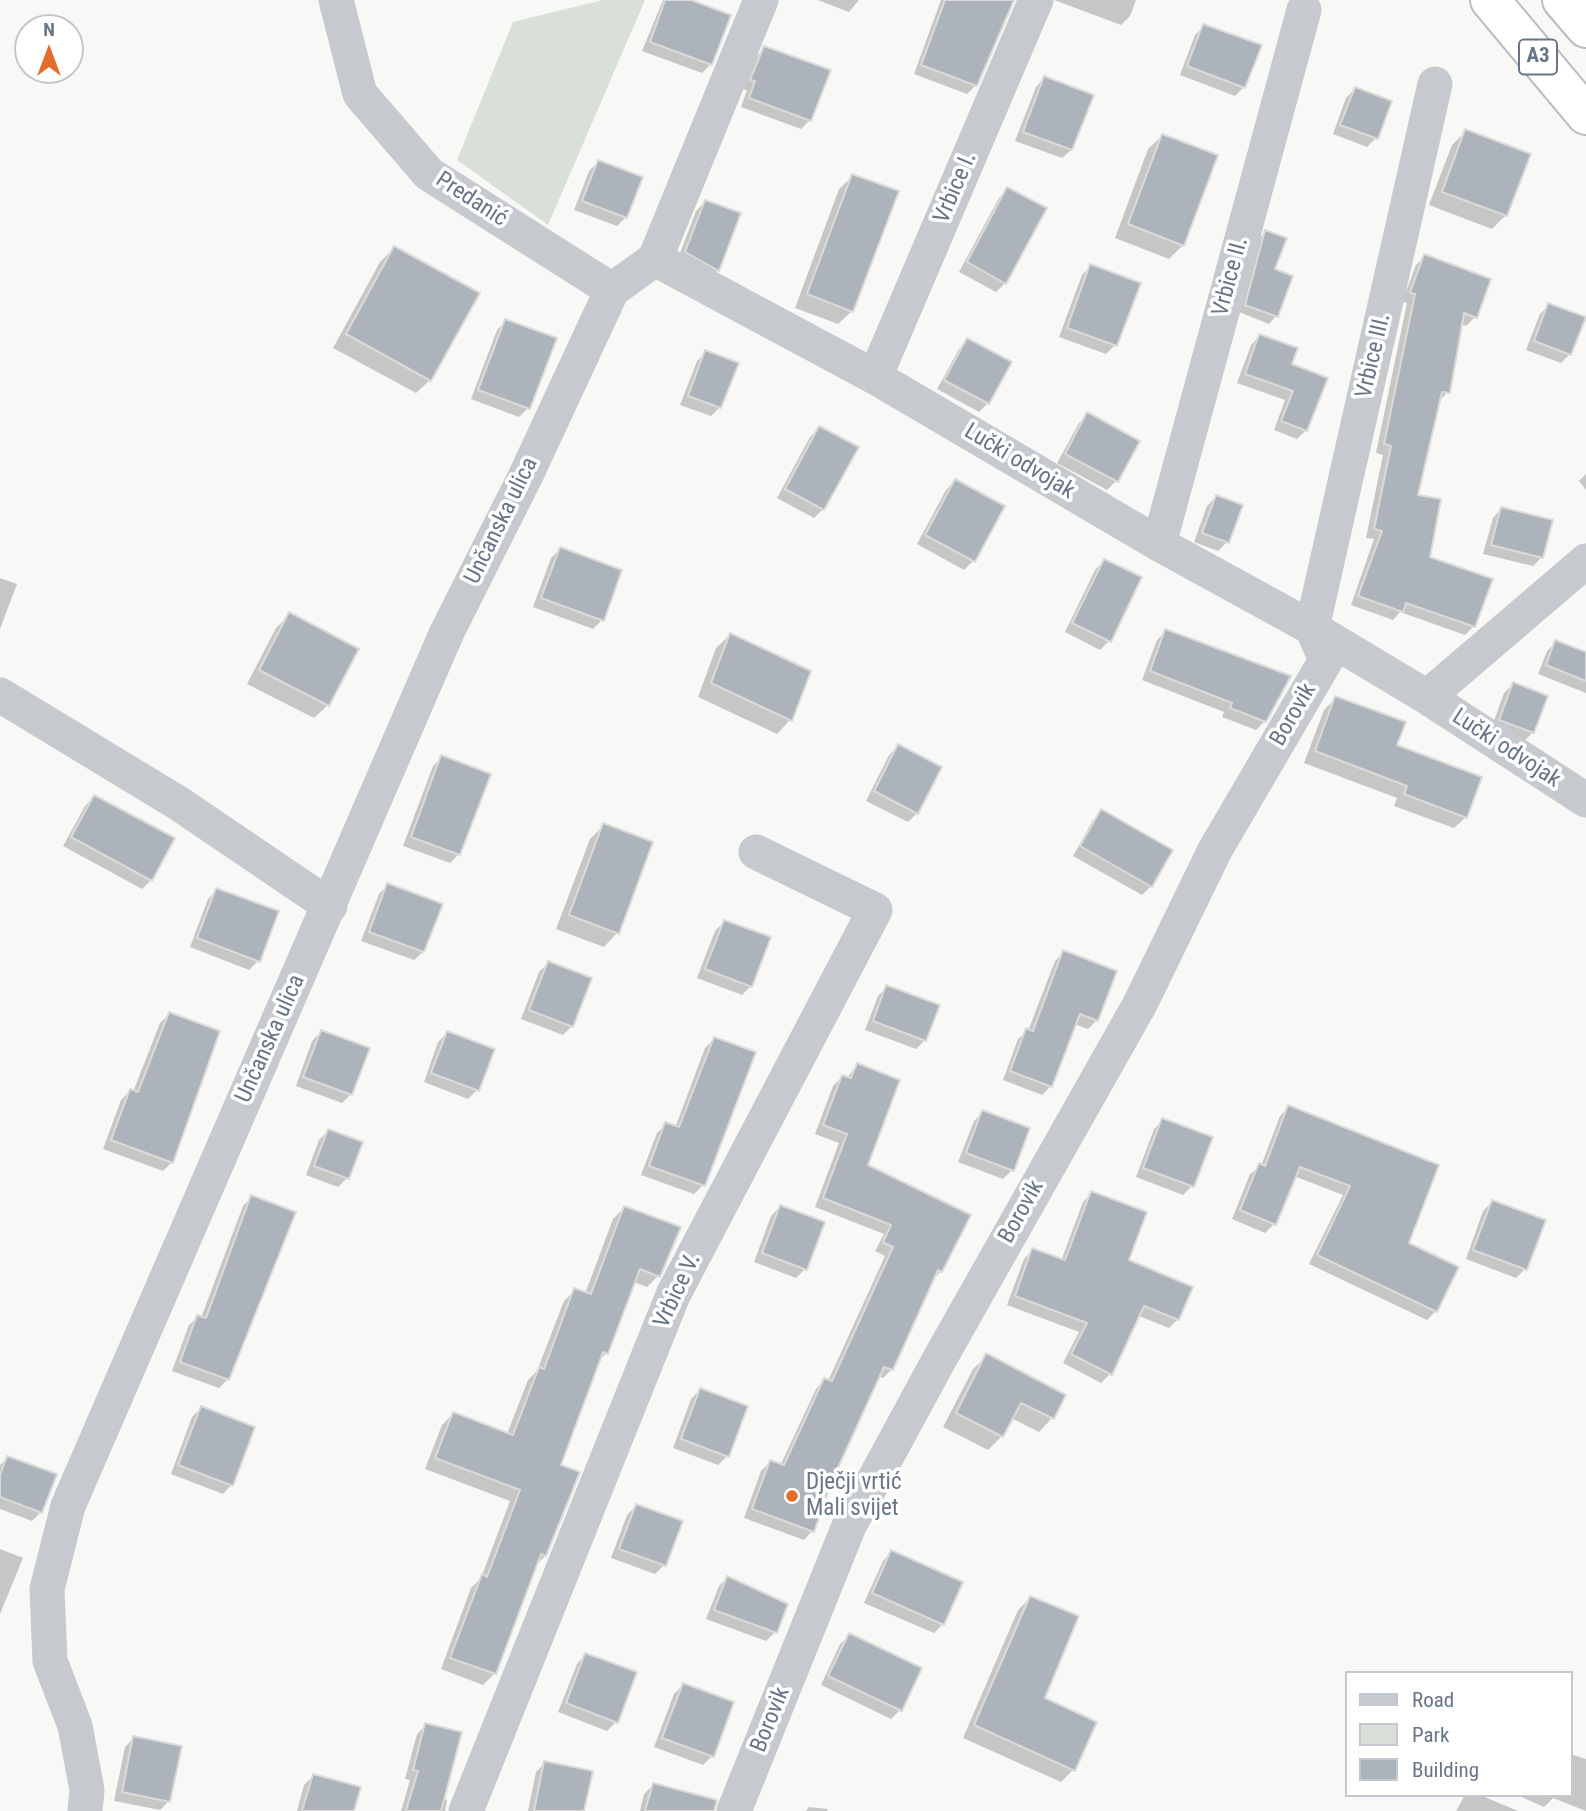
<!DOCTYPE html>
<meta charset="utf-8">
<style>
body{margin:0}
#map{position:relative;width:1586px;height:1811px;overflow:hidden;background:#f8f8f6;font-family:"Roboto Condensed",sans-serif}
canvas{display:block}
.legend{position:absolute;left:1345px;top:1671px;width:228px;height:126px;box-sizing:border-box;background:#fff;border:2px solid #c2c8cf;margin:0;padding:9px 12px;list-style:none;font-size:21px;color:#677587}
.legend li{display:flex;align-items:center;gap:14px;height:35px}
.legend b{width:35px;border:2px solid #c2c8cf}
.north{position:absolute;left:14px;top:14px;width:70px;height:70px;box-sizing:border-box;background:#fff;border:2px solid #c2c8cf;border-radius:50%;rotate:0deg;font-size:19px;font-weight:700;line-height:28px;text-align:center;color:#677587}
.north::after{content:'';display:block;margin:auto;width:24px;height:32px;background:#e36d2b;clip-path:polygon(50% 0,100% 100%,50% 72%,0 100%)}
</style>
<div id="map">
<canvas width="1586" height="1811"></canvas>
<ul class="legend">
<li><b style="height:9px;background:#c6c9cd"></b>Road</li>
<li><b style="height:19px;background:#d9e0d7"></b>Park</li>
<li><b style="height:19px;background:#adb3bb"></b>Building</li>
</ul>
<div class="north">N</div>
</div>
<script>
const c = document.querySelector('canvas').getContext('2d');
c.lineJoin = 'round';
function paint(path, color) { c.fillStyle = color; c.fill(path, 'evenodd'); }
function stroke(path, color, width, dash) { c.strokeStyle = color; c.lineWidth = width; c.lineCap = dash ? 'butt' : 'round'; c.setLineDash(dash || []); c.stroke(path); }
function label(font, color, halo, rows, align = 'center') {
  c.font = font + ' "Roboto Condensed",sans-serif'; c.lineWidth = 7; c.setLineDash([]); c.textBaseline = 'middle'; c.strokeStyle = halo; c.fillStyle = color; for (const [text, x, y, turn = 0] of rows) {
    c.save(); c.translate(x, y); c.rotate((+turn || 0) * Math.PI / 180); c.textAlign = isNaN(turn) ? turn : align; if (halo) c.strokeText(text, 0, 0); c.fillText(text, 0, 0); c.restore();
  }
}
const green = new Path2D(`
 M 603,0 L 645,0 L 548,225 L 457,160 L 513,22 Z`);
const shadow = new Path2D(`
 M 663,0 L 686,0 L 711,64 L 702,73 L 642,51 Z
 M 818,0 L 859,0 L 849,12 Z
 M 941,0 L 1013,0 L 976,85 L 967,94 L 914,74 Z
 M 1054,0 L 1136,0 L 1130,16 L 1121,25 Z
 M 1204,26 L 1244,87 L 1235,96 L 1180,75 L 1195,35 Z
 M 765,48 L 810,120 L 801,129 L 741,107 L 747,90 L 742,89 L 756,57 Z
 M 1044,78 L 1071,150 L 1062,158 L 1015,141 L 1036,87 Z
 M 1355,89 L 1376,138 L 1367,147 L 1333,134 L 1346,98 Z
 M 1466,131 L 1506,215 L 1492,229 L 1429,205 L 1452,145 Z
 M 1162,136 L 1183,245 L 1169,259 L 1115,238 L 1148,149 Z
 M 598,162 L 626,217 L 617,226 L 574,210 L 589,171 Z
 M 853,176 L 852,311 L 838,324 L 795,308 L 839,189 Z
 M 1008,189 L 1005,283 L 996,292 L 959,272 L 999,198 Z
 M 705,202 L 718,270 L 709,279 L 677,261 L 696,211 Z
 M 1266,232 L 1276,316 L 1269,324 L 1239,312 L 1258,239 Z
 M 394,248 L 430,380 L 416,393 L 333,348 L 380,262 Z
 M 1425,256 L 1475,317 L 1466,326 L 1460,324 L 1448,392 L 1439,401 L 1416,496 L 1428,558 L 1474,626 L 1465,635 L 1400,612 L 1393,620 L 1351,605 L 1374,539 L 1366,538 L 1383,455 L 1376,453 L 1407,303 L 1402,302 L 1416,265 Z
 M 1091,266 L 1138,284 L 1115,345 L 1106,354 L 1059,337 L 1082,275 Z
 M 1549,305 L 1570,354 L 1561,363 L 1526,350 L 1540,314 Z
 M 506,321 L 528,408 L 519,417 L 471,399 L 497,330 Z
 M 1260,336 L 1290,365 L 1306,430 L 1297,439 L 1274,430 L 1285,400 L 1237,383 L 1251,345 Z
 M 968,340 L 988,403 L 979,412 L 937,389 L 959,349 Z
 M 706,353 L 720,407 L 711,416 L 680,405 L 697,361 Z
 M 1088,414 L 1116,481 L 1107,490 L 1057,463 L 1079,423 Z
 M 819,428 L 856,448 L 823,509 L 814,518 L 777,498 L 810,437 Z
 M 1586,474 L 1586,490 L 1579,481 Z
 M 955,481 L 973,561 L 964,570 L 917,544 L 946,490 Z
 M 1216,497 L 1227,542 L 1218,551 L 1194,542 L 1207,506 Z
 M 1501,509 L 1542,557 L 1533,566 L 1483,554 L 1493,518 Z
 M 560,549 L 602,620 L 593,629 L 533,607 L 551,558 Z
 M 1104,561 L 1109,641 L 1100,650 L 1065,632 L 1095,570 Z
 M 0,578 L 17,584 L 0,629 Z
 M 289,615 L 328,705 L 314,718 L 247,684 L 276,628 Z
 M 1166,631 L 1265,721 L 1256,730 L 1222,717 L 1224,712 L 1142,680 L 1157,640 Z
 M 730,635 L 809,672 L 790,720 L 777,734 L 698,697 L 716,648 Z
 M 1556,642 L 1586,653 L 1586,693 L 1538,674 L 1547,651 Z
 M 1513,684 L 1533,732 L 1524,741 L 1491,729 L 1504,693 Z
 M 1336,698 L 1395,746 L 1466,817 L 1454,828 L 1394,806 L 1397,798 L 1304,763 L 1324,710 Z
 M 898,746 L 917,813 L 908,822 L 866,801 L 889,755 Z
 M 442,757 L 459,854 L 450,863 L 403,846 L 433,766 Z
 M 94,797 L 151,880 L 142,889 L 63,846 L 85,806 Z
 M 1102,812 L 1151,886 L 1142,895 L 1073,856 L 1093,820 Z
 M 604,825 L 617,933 L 604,947 L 556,929 L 590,839 Z
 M 388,885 L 423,952 L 414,960 L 361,941 L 379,894 Z
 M 217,890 L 258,961 L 249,970 L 190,947 L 208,899 Z
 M 724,922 L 751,986 L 742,995 L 697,978 L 715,931 Z
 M 1064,952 L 1097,1020 L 1088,1029 L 1074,1024 L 1051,1086 L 1042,1095 L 1003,1080 L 1018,1039 L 1028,1031 L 1055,961 Z
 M 548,963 L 572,1026 L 563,1035 L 521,1019 L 539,972 Z
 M 887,987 L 925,1040 L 916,1049 L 865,1030 L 878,996 Z
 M 169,1014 L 172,1162 L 163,1171 L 103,1149 L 121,1100 L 130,1091 L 133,1092 L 160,1023 Z
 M 321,1032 L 351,1094 L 342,1103 L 296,1086 L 312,1041 Z
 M 447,1033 L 477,1090 L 468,1099 L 424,1082 L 438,1042 Z
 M 714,1039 L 753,1053 L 703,1185 L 694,1194 L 641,1175 L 657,1133 L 666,1124 L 675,1128 L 705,1048 Z
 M 857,1065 L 866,1166 L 941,1271 L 932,1280 L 892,1369 L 883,1378 L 878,1376 L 829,1482 L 812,1531 L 804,1540 L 744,1518 L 761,1471 L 770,1462 L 780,1466 L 816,1389 L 824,1380 L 828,1381 L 885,1256 L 875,1251 L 884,1234 L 815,1207 L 839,1143 L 815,1134 L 833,1086 L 842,1077 L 847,1078 Z
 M 1289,1107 L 1407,1244 L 1436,1311 L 1427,1320 L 1309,1264 L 1343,1195 L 1294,1176 L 1274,1224 L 1265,1233 L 1232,1219 L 1250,1174 L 1261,1166 L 1280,1116 Z
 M 983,1112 L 1028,1129 L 1012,1170 L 1003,1179 L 958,1162 L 974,1121 Z
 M 1163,1120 L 1192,1186 L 1183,1195 L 1136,1177 L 1154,1129 Z
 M 328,1131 L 347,1178 L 338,1187 L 306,1175 L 319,1140 Z
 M 1092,1193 L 1127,1261 L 1178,1319 L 1169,1328 L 1139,1316 L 1110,1374 L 1101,1383 L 1063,1363 L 1079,1332 L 1007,1305 L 1024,1259 L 1033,1250 L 1061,1261 L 1083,1202 Z
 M 252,1197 L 228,1379 L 219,1388 L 172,1371 L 189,1325 L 198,1317 L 201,1318 L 243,1206 Z
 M 1492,1202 L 1544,1221 L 1525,1269 L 1516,1278 L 1466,1259 L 1483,1211 Z
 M 780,1207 L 823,1223 L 805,1269 L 796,1278 L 754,1262 L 771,1216 Z
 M 624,1208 L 658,1276 L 647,1287 L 634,1282 L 606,1353 L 598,1362 L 559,1466 L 545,1556 L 535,1566 L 494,1674 L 483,1685 L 441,1669 L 471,1588 L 481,1578 L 510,1501 L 425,1469 L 442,1425 L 453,1414 L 507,1434 L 528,1380 L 537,1371 L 564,1301 L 575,1290 L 585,1294 L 613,1219 Z
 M 987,1356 L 1052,1418 L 1039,1432 L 1011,1418 L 1002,1436 L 988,1450 L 943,1427 L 973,1369 Z
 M 700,1390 L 727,1456 L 718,1465 L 673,1448 L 691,1399 Z
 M 201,1408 L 231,1485 L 223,1494 L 171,1474 L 192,1417 Z
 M 8,1458 L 41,1512 L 32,1521 L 0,1509 L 0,1465 Z
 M 636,1506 L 664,1565 L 655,1574 L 611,1558 L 627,1515 Z
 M 0,1549 L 23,1558 L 0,1614 Z
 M 892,1552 L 943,1624 L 934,1633 L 864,1603 L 883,1561 Z
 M 727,1578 L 775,1632 L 766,1641 L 706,1619 L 719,1586 Z
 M 1030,1598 L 1042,1699 L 1073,1770 L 1061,1782 L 963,1738 L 1018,1610 Z
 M 849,1636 L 900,1710 L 891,1719 L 821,1685 L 840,1644 Z
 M 585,1655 L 616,1722 L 607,1731 L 558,1712 L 577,1664 Z
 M 683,1685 L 712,1756 L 703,1765 L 654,1747 L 674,1694 Z
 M 426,1725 L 443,1798 L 447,1800 L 445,1811 L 401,1811 L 410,1780 L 405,1779 L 417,1734 Z
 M 134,1738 L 169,1801 L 160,1810 L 114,1801 L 125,1747 Z
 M 1570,1754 L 1586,1759 L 1586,1811 L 1553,1798 L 1544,1807 L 1517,1795 L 1570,1795 Z
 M 545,1763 L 583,1811 L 528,1811 L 536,1772 Z
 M 313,1776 L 352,1811 L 297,1811 L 304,1785 Z
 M 653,1785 L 694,1811 L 640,1811 L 644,1794 Z
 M 1465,1795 L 1480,1795 L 1518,1811 L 1456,1811 Z
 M 809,1807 L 828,1809 L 827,1811 L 806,1811 Z`);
const building = new Path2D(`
 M 665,0 L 691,0 L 731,15 L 712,65 L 650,42 Z
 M 945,0 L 1014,0 L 977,86 L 921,65 Z
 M 1203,24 L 1262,45 L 1245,88 L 1187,66 Z
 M 764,46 L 831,70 L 811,121 L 749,98 L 755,81 L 750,80 Z
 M 1044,76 L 1094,95 L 1072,150 L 1023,132 Z
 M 1355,87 L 1392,101 L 1378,139 L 1340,125 Z
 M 1465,129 L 1531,154 L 1507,216 L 1442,192 Z
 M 1162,134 L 1218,155 L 1184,246 L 1128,224 Z
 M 598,160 L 643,177 L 627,218 L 582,201 Z
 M 852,174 L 899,191 L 853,312 L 807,294 Z
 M 1007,187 L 1047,208 L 1006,284 L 967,262 Z
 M 705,200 L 741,213 L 719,271 L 685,252 Z
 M 1265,230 L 1287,238 L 1275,269 L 1293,276 L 1278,317 L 1245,305 Z
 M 394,246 L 480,293 L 431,381 L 346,334 Z
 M 1424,254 L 1491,279 L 1477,318 L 1464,313 L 1450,393 L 1442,392 L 1418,495 L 1441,499 L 1430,557 L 1493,579 L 1475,627 L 1406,603 L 1403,612 L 1358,596 L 1382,531 L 1374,529 L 1391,446 L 1384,444 L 1415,294 L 1410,293 Z
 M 1090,264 L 1141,283 L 1117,346 L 1067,328 Z
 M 1548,303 L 1586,317 L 1571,355 L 1534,341 Z
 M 505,319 L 557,338 L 530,409 L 478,390 Z
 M 1259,334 L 1298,348 L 1292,364 L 1328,378 L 1307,431 L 1281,421 L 1293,391 L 1245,374 Z
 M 967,338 L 1012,362 L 989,404 L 944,380 Z
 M 705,350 L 739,363 L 721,408 L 688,396 Z
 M 1087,412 L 1140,441 L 1118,482 L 1065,454 Z
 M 819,426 L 859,447 L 824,510 L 785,489 Z
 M 955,479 L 1005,506 L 975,562 L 925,535 Z
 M 1216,495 L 1243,505 L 1229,543 L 1202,533 Z
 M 1501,507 L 1553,520 L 1543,558 L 1491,545 Z
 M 560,547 L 622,570 L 604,621 L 541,598 Z
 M 1104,559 L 1142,577 L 1111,642 L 1072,623 Z
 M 289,612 L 359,649 L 329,706 L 259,670 Z
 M 1165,629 L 1291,676 L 1266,722 L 1230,708 L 1232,703 L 1150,671 Z
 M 730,633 L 811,671 L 792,721 L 711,683 Z
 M 1555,640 L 1586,652 L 1586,681 L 1546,665 Z
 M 1513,682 L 1548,696 L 1534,733 L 1499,720 Z
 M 1335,696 L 1406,722 L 1397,745 L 1482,777 L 1467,818 L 1404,794 L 1407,786 L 1315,751 Z
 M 898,744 L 942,767 L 918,814 L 874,791 Z
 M 441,755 L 491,774 L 460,855 L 411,837 Z
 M 94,795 L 175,838 L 152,881 L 71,837 Z
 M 1101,809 L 1173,850 L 1152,887 L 1080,846 Z
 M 603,823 L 653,842 L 619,934 L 569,915 Z
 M 387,883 L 443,904 L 424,952 L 369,932 Z
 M 216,888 L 279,911 L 260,962 L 197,938 Z
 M 724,920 L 771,937 L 752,987 L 705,969 Z
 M 1063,950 L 1117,971 L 1098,1021 L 1080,1014 L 1052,1087 L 1010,1071 L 1026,1028 L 1033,1031 Z
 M 548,961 L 592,978 L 573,1027 L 529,1010 Z
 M 886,985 L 940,1005 L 926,1041 L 873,1021 Z
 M 169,1012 L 220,1031 L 173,1163 L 111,1140 L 130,1089 L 138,1092 Z
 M 321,1030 L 370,1048 L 352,1095 L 303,1077 Z
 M 447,1031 L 495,1049 L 479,1091 L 431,1073 Z
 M 714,1037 L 756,1052 L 705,1186 L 649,1166 L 665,1122 L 679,1127 Z
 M 857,1063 L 900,1080 L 868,1165 L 971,1215 L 942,1272 L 938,1270 L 893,1370 L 884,1367 L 831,1483 L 814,1532 L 752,1509 L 770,1460 L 784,1465 L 824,1378 L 832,1381 L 893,1247 L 883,1242 L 891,1225 L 823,1198 L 847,1134 L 823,1125 L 842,1075 L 851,1078 Z
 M 1288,1105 L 1439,1165 L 1409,1243 L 1459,1267 L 1437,1312 L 1317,1255 L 1350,1186 L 1300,1167 L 1276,1225 L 1240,1210 L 1259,1163 L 1265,1166 Z
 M 982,1110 L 1030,1128 L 1014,1171 L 966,1153 Z
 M 1162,1118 L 1213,1137 L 1194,1187 L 1143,1168 Z
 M 328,1129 L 363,1142 L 349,1179 L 314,1166 Z
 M 1091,1191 L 1147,1212 L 1129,1260 L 1193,1287 L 1179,1320 L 1144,1306 L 1112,1375 L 1071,1354 L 1087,1323 L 1015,1296 L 1032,1248 L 1065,1260 Z
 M 251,1195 L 296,1212 L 229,1380 L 180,1362 L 197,1315 L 206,1318 Z
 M 1492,1200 L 1546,1220 L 1527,1270 L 1473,1250 Z
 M 780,1205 L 825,1222 L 807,1270 L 762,1253 Z
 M 624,1206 L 681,1227 L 660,1277 L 640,1269 L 608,1354 L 603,1352 L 561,1465 L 580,1472 L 546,1556 L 541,1554 L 496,1674 L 450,1658 L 482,1574 L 487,1577 L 520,1490 L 435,1458 L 453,1412 L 513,1435 L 539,1367 L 544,1369 L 574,1288 L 591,1294 Z
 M 986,1353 L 1066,1395 L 1054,1419 L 1021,1403 L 1003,1437 L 956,1413 Z
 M 700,1388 L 748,1406 L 729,1457 L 681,1439 Z
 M 201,1406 L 255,1427 L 233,1486 L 178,1465 Z
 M 7,1456 L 57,1474 L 42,1513 L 0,1497 L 0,1475 Z
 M 636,1504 L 683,1521 L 666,1566 L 619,1549 Z
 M 891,1550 L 963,1582 L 944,1625 L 872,1593 Z
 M 727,1576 L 788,1604 L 777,1633 L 714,1610 Z
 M 1030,1596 L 1079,1616 L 1045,1698 L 1097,1722 L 1075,1771 L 974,1725 Z
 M 849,1633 L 922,1668 L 902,1711 L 828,1676 Z
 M 585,1653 L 637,1672 L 618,1723 L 566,1703 Z
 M 683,1683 L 734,1702 L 714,1757 L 662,1738 Z
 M 425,1723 L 462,1732 L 441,1811 L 406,1811 L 418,1771 L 413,1770 Z
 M 133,1736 L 182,1746 L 170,1802 L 122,1792 Z
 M 544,1761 L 593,1771 L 584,1811 L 534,1811 Z
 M 313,1774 L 361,1787 L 354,1811 L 302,1811 Z
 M 653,1783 L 717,1800 L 714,1811 L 645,1811 Z`);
const minor = new Path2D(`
 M 336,0 L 360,94 L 429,174 L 612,290
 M 655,259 L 761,0
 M 875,377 L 1036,0
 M 1159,544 L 1304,10
 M 0,695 L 178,803 L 330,906
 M 1427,697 L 1586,561
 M 85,1811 L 87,1790 L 75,1726 L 50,1661 L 47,1589 L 68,1506 L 447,632 L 526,475 L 612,290 L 655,259 L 875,377 L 1159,544 L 1312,628 L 1427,697 L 1586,800
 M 466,1811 L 673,1295 L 875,910 L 756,852
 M 734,1811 L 849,1526 L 939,1360 L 1140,1004 L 1215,850 L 1326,660 L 1312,628 L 1435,84`);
const highway = new Path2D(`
 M 1490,0 L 1586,115
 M 1562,0 L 1586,28`);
const markers = [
 [792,1496,7,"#e36d2b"]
];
const shields = [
 [1538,57,38]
];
const shieldNames = [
 ["A3",1538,57]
];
const streetNames = [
 ["Vrbice I.",956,188,-67],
 ["Predanić",471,200,33],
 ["Vrbice II.",1231,277,-75],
 ["Vrbice III.",1374,356,-77],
 ["Lučki odvojak",1019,462,31],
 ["Unčanska ulica",502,521,-64],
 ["Borovik",1294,715,-60],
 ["Lučki odvojak",1506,749,33],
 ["Unčanska ulica",271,1039,-66],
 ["Borovik",1022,1212,-61],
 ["Vrbice V.",678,1291,-65],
 ["Borovik",771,1720,-68]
];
const poiNames = [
 ["Dječji vrtić",806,1483],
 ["Mali svijet",806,1509]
];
paint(green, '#d9e0d7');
paint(shadow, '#0003');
paint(building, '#adb3bb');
stroke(building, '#dadad8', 2);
stroke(highway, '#b9bbbf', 42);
stroke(minor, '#c6c9cd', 35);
stroke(highway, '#fff', 38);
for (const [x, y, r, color] of markers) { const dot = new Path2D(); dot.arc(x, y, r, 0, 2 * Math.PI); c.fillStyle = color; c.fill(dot); stroke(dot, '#fff', 2.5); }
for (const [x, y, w] of shields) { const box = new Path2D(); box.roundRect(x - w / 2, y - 17.5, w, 35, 5); c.fillStyle = '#fff'; c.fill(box); stroke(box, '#677587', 2); }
label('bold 21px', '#677587', null, shieldNames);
label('23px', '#677587', '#fff', streetNames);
label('23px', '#677587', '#fff', poiNames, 'left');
</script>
